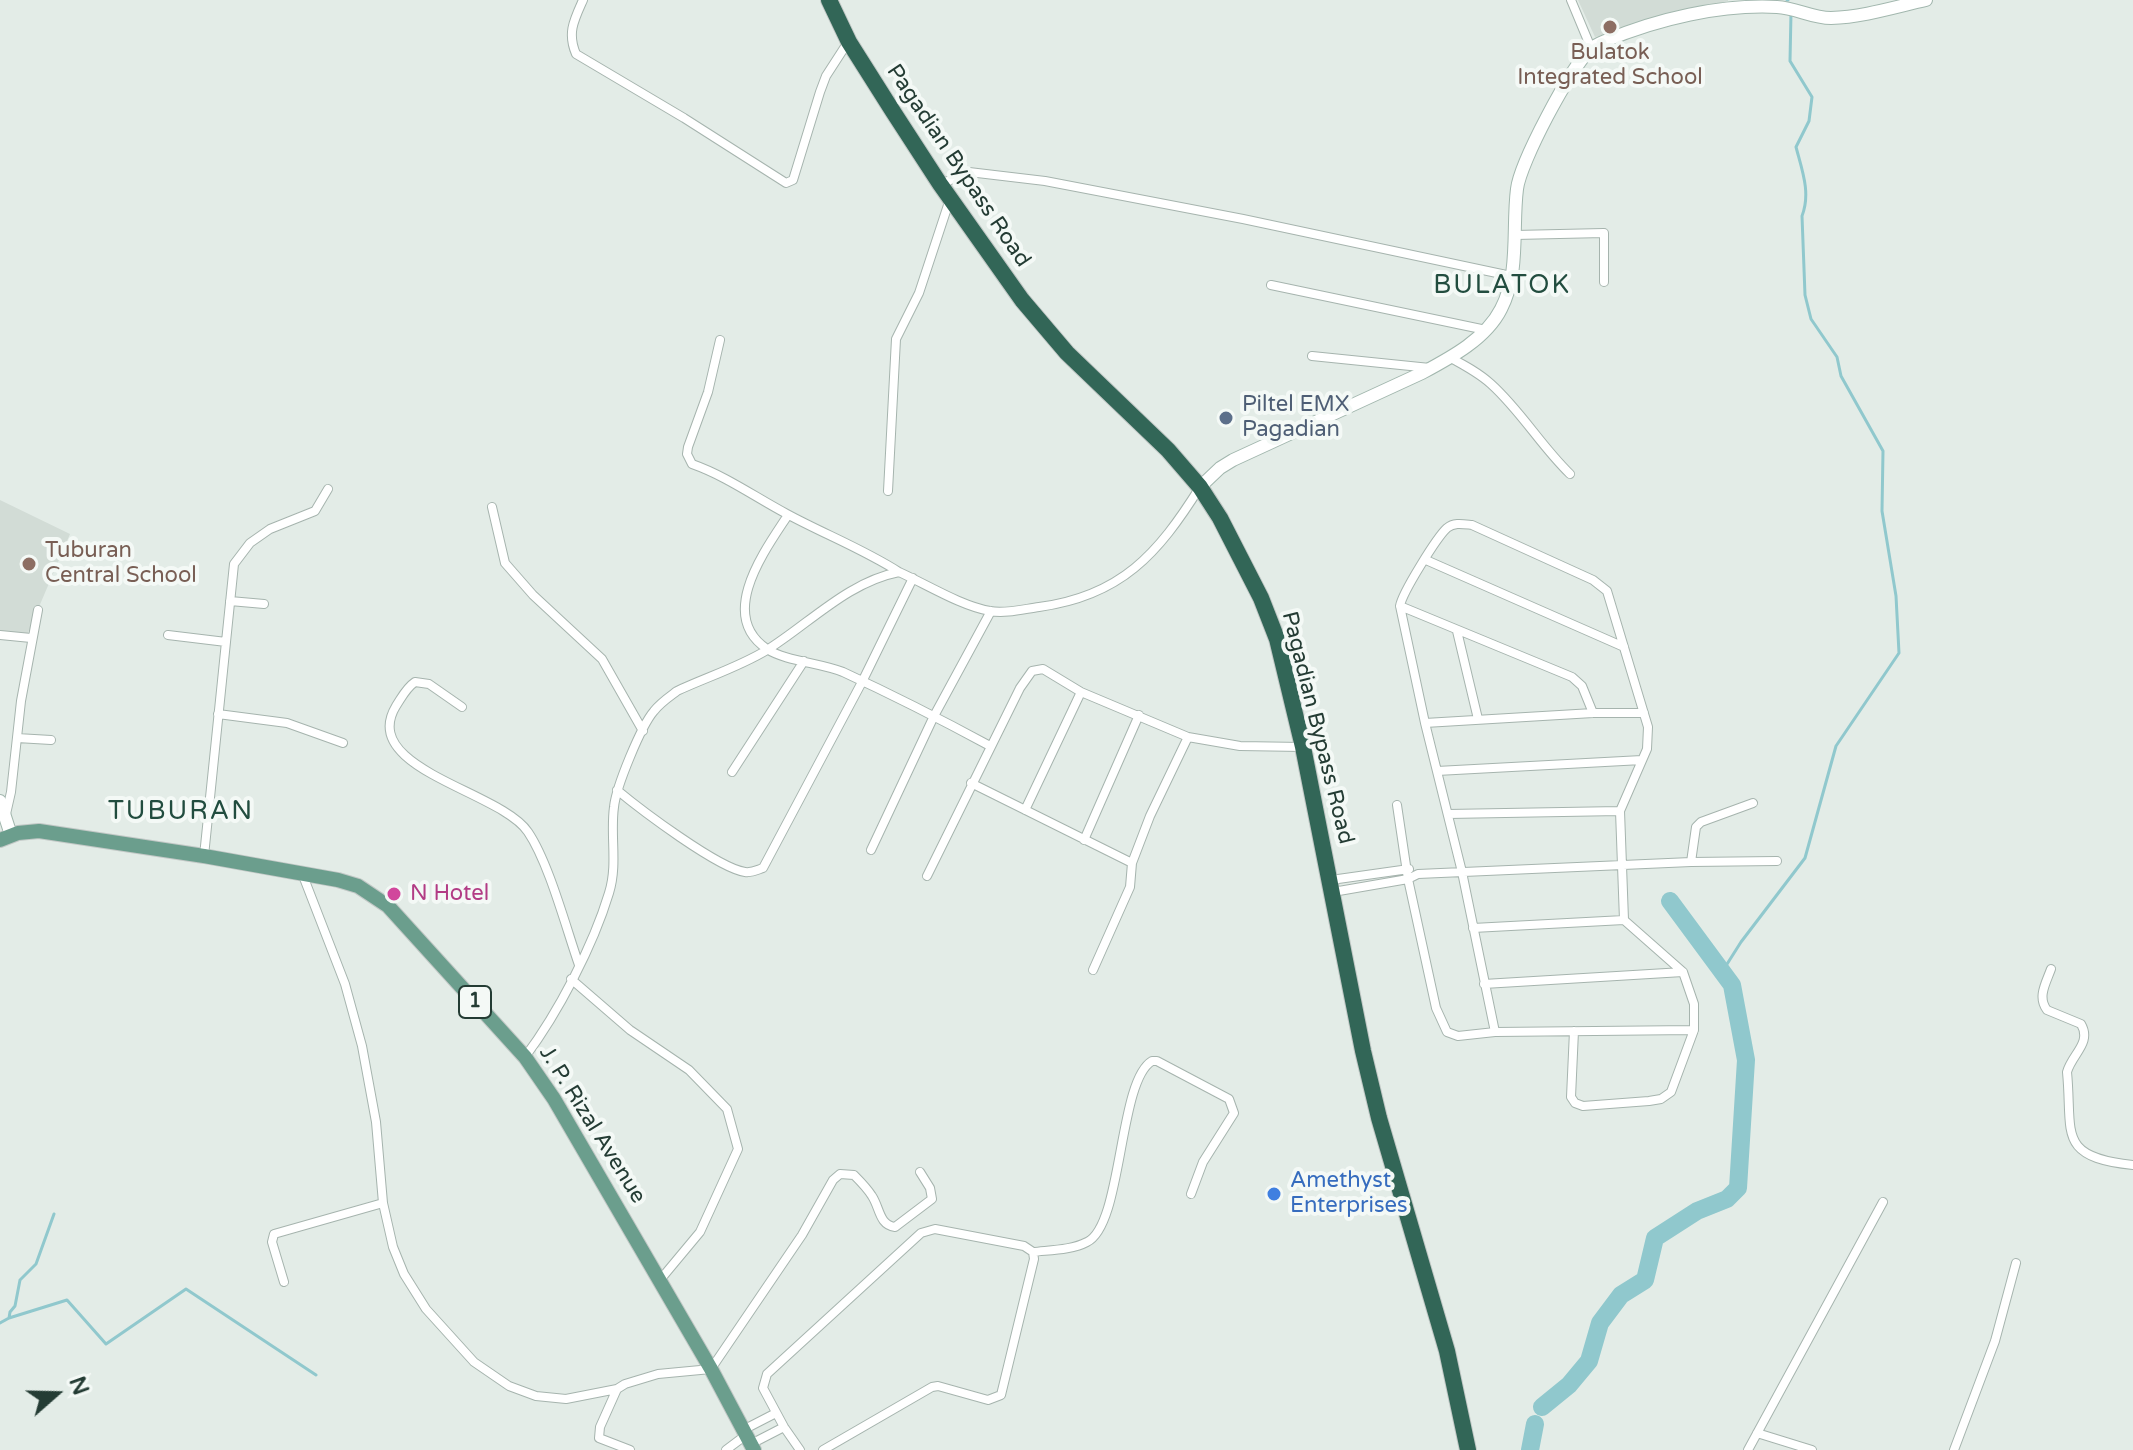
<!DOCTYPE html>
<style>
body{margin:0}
#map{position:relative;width:2133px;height:1450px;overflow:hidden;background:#e3ece7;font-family:"Varela Round",sans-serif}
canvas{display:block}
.north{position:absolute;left:16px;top:1354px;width:80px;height:80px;-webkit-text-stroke:6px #f4f9f6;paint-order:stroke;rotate:70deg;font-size:22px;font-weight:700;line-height:32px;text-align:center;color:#243c34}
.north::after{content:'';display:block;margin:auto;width:28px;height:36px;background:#243c34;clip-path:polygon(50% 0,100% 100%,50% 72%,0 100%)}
</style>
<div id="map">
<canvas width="2133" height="1450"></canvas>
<div class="north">N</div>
</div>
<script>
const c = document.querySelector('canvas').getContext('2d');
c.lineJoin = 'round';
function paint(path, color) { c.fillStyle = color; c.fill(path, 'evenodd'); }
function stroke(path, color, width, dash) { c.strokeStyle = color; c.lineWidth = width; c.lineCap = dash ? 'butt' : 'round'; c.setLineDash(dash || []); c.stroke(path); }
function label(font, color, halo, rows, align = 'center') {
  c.font = font + ' "Varela Round",sans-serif'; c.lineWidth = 8; c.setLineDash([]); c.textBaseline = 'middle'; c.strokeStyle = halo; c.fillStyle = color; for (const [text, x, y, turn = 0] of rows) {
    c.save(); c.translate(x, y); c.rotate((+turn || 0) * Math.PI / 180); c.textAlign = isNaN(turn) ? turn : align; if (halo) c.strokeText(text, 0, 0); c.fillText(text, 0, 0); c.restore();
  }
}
const built = new Path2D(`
 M 1578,0 L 1728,0 L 1728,1 L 1595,37 Z
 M 0,500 L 70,534 L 27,635 L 0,633 Z`);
const stream = new Path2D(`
 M 1787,0 L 1788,0
 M 1722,972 L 1741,942 L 1805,858 L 1836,746 L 1899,653 L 1896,596 L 1882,511 L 1883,451 L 1841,376 L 1837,357 L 1811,319 L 1805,295 L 1802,216 C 1811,193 1802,170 1796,147 L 1809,121 L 1812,97 L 1790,61 L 1791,13
 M 9,1318 L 67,1300 L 106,1344 L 186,1289 L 316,1375
 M 0,1323 L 9,1318 L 10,1312 L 15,1306 L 20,1280 L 36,1264 L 54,1214`);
const river = new Path2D(`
 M 1542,1407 L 1569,1385 L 1589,1361 L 1600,1323 L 1621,1295 L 1645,1280 L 1655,1238 L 1697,1211 L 1727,1199 L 1738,1188 L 1746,1060 L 1732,985 L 1670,901
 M 1530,1450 L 1535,1424`);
const street = new Path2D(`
 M 583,0 C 574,20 567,33 576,54 L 684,118 L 786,183 L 793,180 L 820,92 L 826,76 L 848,42
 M 1571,0 L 1591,48
 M 941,184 L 969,172 L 1045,181 L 1243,219 L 1511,276
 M 1515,235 L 1604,233 L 1604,282
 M 1271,285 L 1486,330
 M 720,340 L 708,392 L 688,447 L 687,454 L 692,464 C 726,476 755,497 787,514 C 824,534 863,549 899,572
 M 1312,356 L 1430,368
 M 1449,357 C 1464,365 1479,373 1491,384 C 1521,411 1541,446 1570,474
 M 888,491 L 896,339 L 919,293 L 950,199
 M 492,507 L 505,563 L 533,595 L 602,659 L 643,731
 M 788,515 C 766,549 716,615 767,649 C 785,661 821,663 843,672 C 893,695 942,720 990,746
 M 1426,560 L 1624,647
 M 230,601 L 264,604
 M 1400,606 L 1572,677 L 1582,686 L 1593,713
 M 1457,631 L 1478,719
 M 0,635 L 31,638
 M 168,635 L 226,642
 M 462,707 L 429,684 L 415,682 C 406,688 402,697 396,706 C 358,769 501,791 528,832 C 549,863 566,928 579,965
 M 218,714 L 287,723 L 343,743
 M 1425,723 L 1593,713 L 1644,713
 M 17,738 L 51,740
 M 1437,771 L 1642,760
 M 732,772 L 804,661
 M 971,783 L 1132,863 L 1150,816 L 1188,737
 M 617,790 C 641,810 718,868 745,872 C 752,873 757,870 763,868 L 862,682 L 913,578
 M 1397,805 L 1408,879 L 1436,1008 L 1447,1032 L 1458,1036 L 1495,1032 L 1694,1030
 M 1025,810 L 1081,692
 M 6,814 L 11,792 L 21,701 L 38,610
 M 1448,814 L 1620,811
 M 1084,840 L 1139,715
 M 871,850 L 934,716 L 991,611
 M 204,856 L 234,564 L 250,543 L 270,529 L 315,511 L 328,489
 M 1691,862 L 1696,827 L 1701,822 L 1753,803
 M 302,873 L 345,984 L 362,1046 L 376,1122 L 383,1203 L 393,1247 L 404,1274 L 426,1309 L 474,1362 L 509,1386 L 536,1396 L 566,1399 L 617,1389 L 625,1384 L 658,1374 L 711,1369 L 802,1235 L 833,1180 L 840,1174 L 854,1175 C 861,1182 867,1188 872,1196 C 880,1208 879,1225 895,1227 L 932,1199 L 930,1188 L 920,1172
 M 927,876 L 1020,688 L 1032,671 L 1043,669 L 1081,692 L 1188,737 L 1240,746 L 1302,747
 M 1331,880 L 1409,869
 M 1333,892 L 1408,879 L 1418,874 L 1691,862 L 1777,861
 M 1473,928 L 1624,920
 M 2051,969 C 2046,983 2037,997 2047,1010 L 2081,1024 C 2092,1043 2072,1054 2067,1072 C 2073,1133 2056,1157 2133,1165
 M 1093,970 L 1130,887 L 1132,863
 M 571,979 L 630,1030 L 689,1070 L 727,1109 L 738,1149 L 700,1232 L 660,1280
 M 1484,984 L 1683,972
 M 1495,1032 L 1462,872 L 1425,723 L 1400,606 C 1402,593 1437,537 1447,528 C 1454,522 1463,524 1472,525 L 1593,580 L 1607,591 L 1648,727 L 1647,749 L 1620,811 L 1624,920 L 1683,972 L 1694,1004 L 1694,1030 L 1671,1092 L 1661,1099 L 1649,1101 L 1583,1106 L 1575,1103 L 1571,1097 L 1574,1031
 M 525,1057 C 558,1013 593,946 609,893 C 618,864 610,836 614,807 C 616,787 641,726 654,711 C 660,703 669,697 677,691 C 707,677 739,667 767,650 C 810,623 848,582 899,572 C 926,584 961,606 990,611 C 1005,614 1024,609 1039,607 C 1121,596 1158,554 1200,487
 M 284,1282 L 272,1242 L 274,1234 L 383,1203
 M 617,1389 L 600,1427 L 599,1438 L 630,1450
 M 743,1430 L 776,1413
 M 1757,1433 L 1812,1450
 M 751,1444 L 784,1427
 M 726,1450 L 746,1435
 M 800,1450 L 784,1427 L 763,1388 L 767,1374 L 921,1233 L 935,1229 L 1024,1246 L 1033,1252 C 1050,1250 1072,1250 1087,1242 C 1123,1225 1118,1081 1152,1061 L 1157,1061 L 1229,1099 L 1234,1113 L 1203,1162 L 1191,1194
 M 823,1450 L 932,1387 L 938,1386 L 988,1400 L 1001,1395 L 1034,1259 L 1033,1252
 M 1748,1450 L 1883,1202
 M 1954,1450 L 1995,1341 L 2016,1263`);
const secondary = new Path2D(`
 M 1200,487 L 1220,468 L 1233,460 L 1422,373 C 1450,358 1486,339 1501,309 C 1520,273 1512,228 1517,189 C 1520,163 1570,68 1590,50 C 1593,46 1600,43 1605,41 C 1657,19 1721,4 1777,7 C 1796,8 1812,18 1831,18 C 1863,17 1895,7 1926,0
 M 0,801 L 11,835`);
const primary = new Path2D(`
 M 0,840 L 18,833 L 39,831 L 204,856 L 338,880 L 358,886 L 388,906 L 525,1057 L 554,1099 L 711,1369 L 754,1450`);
const highway = new Path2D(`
 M 829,0 L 849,42 L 892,110 L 940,184 L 1022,300 L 1067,353 L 1168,450 L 1200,487 L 1220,518 L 1261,598 L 1277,639 L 1303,747 L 1363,1051 L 1379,1118 L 1447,1351 L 1468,1450`);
const markers = [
 [1610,27,8,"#8d6e63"],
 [1226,418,8,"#5c6f8a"],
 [29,564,8,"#8d6e63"],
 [394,894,8,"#d1479c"],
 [1274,1194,8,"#3f7fe0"]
];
const shields = [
 [475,1002,32]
];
const shieldNames = [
 ["1",475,1002]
];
const educationNames = [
 ["Bulatok",1610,53],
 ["Integrated School",1610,78],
 ["Tuburan",45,551,"left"],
 ["Central School",45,576,"left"]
];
const streetNames = [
 ["Pagadian Bypass Road",958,166,56],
 ["Pagadian Bypass Road",1317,728,76],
 ["J. P. Rizal Avenue",592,1125,58]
];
const serviceNames = [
 ["Piltel EMX",1242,405],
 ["Pagadian",1242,430]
];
const hotelNames = [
 ["N Hotel",410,894]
];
const shopNames = [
 ["Amethyst",1290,1181],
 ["Enterprises",1290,1206]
];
const quarterNames = [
 ["BULATOK",1502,286],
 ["TUBURAN",181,812]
];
paint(built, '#d2dcd6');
stroke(stream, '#90c8cd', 3);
stroke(river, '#90c8cd', 18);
stroke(street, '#a6b4ae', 10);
stroke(secondary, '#a2b7ae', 14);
stroke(primary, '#c2c8c6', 16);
stroke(highway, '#c2c8c6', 18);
stroke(street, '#fff', 8);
stroke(secondary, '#fff', 12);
stroke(primary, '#6b9e8d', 14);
stroke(highway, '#326657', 16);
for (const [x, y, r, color] of markers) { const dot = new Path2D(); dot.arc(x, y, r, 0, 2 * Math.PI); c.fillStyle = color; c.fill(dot); stroke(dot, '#f4f9f6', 3); }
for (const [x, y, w] of shields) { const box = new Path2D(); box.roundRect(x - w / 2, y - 16, w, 32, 6); c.fillStyle = '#f4f9f6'; c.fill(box); stroke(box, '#243c34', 2); }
label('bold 20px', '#243c34', null, shieldNames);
label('22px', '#785e54', '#f4f9f6', educationNames);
label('22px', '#243c34', '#f4f9f6', streetNames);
label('22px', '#4e5e75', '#f4f9f6', serviceNames, 'left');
label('22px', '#b23c85', '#f4f9f6', hotelNames, 'left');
label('22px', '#366cbe', '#f4f9f6', shopNames, 'left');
c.letterSpacing = '2px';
label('26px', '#224d3f', '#f4f9f6', quarterNames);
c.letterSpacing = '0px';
</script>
